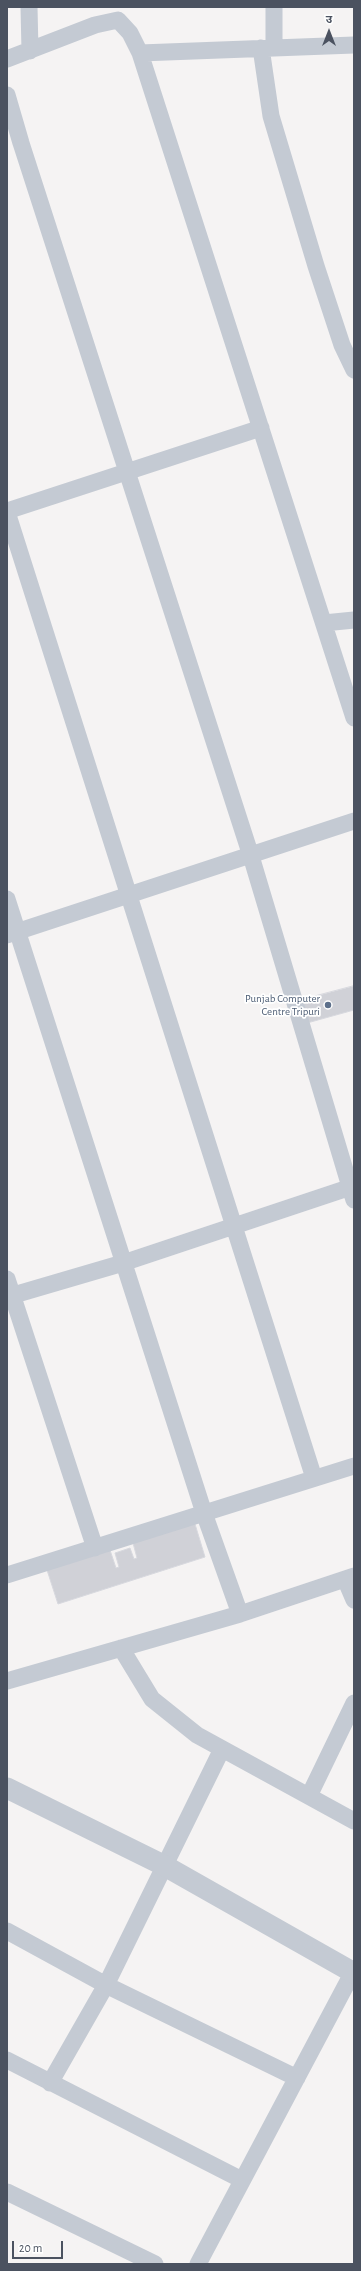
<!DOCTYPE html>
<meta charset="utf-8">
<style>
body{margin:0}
#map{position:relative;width:361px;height:2271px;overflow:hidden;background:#f5f3f3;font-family:"Alegreya Sans","Noto Sans Devanagari",sans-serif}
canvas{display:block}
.frame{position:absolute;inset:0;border:8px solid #4b5260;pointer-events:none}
.north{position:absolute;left:309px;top:12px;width:40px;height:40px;-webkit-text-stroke:3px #fff;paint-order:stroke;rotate:0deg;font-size:11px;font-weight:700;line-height:16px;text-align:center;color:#4b5260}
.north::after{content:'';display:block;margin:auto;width:14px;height:18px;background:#4b5260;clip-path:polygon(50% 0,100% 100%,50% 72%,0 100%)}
.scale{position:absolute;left:12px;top:2241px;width:51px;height:18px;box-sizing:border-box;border:2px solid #4b5260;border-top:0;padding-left:5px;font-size:12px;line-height:14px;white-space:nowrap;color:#4b5260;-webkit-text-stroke:3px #fff;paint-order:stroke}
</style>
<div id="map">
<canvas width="361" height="2271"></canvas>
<div class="frame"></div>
<div class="north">उ</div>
<div class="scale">20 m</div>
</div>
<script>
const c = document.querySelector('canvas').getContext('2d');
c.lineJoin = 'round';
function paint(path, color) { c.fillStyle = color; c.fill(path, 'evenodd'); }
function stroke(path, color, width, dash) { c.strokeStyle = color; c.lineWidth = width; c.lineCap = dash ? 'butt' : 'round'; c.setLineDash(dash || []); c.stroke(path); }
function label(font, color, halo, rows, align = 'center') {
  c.font = font + ' "Alegreya Sans",sans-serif'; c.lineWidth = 3.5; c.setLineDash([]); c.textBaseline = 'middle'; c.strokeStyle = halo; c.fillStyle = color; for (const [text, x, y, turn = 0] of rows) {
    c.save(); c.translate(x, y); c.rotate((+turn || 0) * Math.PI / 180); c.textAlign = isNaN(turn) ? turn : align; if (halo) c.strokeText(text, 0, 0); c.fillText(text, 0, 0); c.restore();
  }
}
const building = new Path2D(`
 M 354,986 L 354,1010 L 307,1023 L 301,1000 Z
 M 195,1524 L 205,1557 L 58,1604 L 47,1570 L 110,1550 L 116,1568 L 119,1567 L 115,1553 L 130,1548 L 134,1559 L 137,1558 L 133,1543 Z`);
const minor = new Path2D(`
 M 29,7 L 30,51
 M 274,7 L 274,47
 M 261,48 L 271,116 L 316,266 L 342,345 L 354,370
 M 140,53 L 354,45
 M 7,59 L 95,25 L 118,20 L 130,33 L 140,53 L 354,718
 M 7,95 L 21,143 L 251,856 L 354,1200
 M 7,511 L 261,428
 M 7,512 C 110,834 209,1157 314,1478
 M 324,623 L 354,620
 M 7,899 L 204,1513 L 240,1614
 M 7,935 L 354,821
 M 7,1279 L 95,1548
 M 7,1297 L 123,1263 L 354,1186
 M 7,1575 L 354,1466
 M 345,1579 L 354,1600
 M 121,1648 L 152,1699 L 197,1735 L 354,1821
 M 7,1681 L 240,1614 L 354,1576
 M 309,1796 L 354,1703
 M 7,1931 L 106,1985 L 297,2078
 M 7,2060 L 242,2180
 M 50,2083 L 106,1985 L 222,1749
 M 7,2192 L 155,2264
 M 198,2264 L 354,1970`);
const tertiary = new Path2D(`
 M 7,1788 L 165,1866 L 354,1973`);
const markers = [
 [328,1005,4,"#5c6f8a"]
];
const serviceNames = [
 ["Punjab Computer",320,999],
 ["Centre Tripuri",320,1012]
];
paint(building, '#d0d1d7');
stroke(building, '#d7d8de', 1);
stroke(minor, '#c4cad3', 17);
stroke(tertiary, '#c4cad3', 21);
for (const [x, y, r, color] of markers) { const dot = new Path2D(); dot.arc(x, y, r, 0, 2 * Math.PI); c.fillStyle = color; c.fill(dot); stroke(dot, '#fff', 1.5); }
label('11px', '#4e5e75', '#fff', serviceNames, 'right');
</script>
